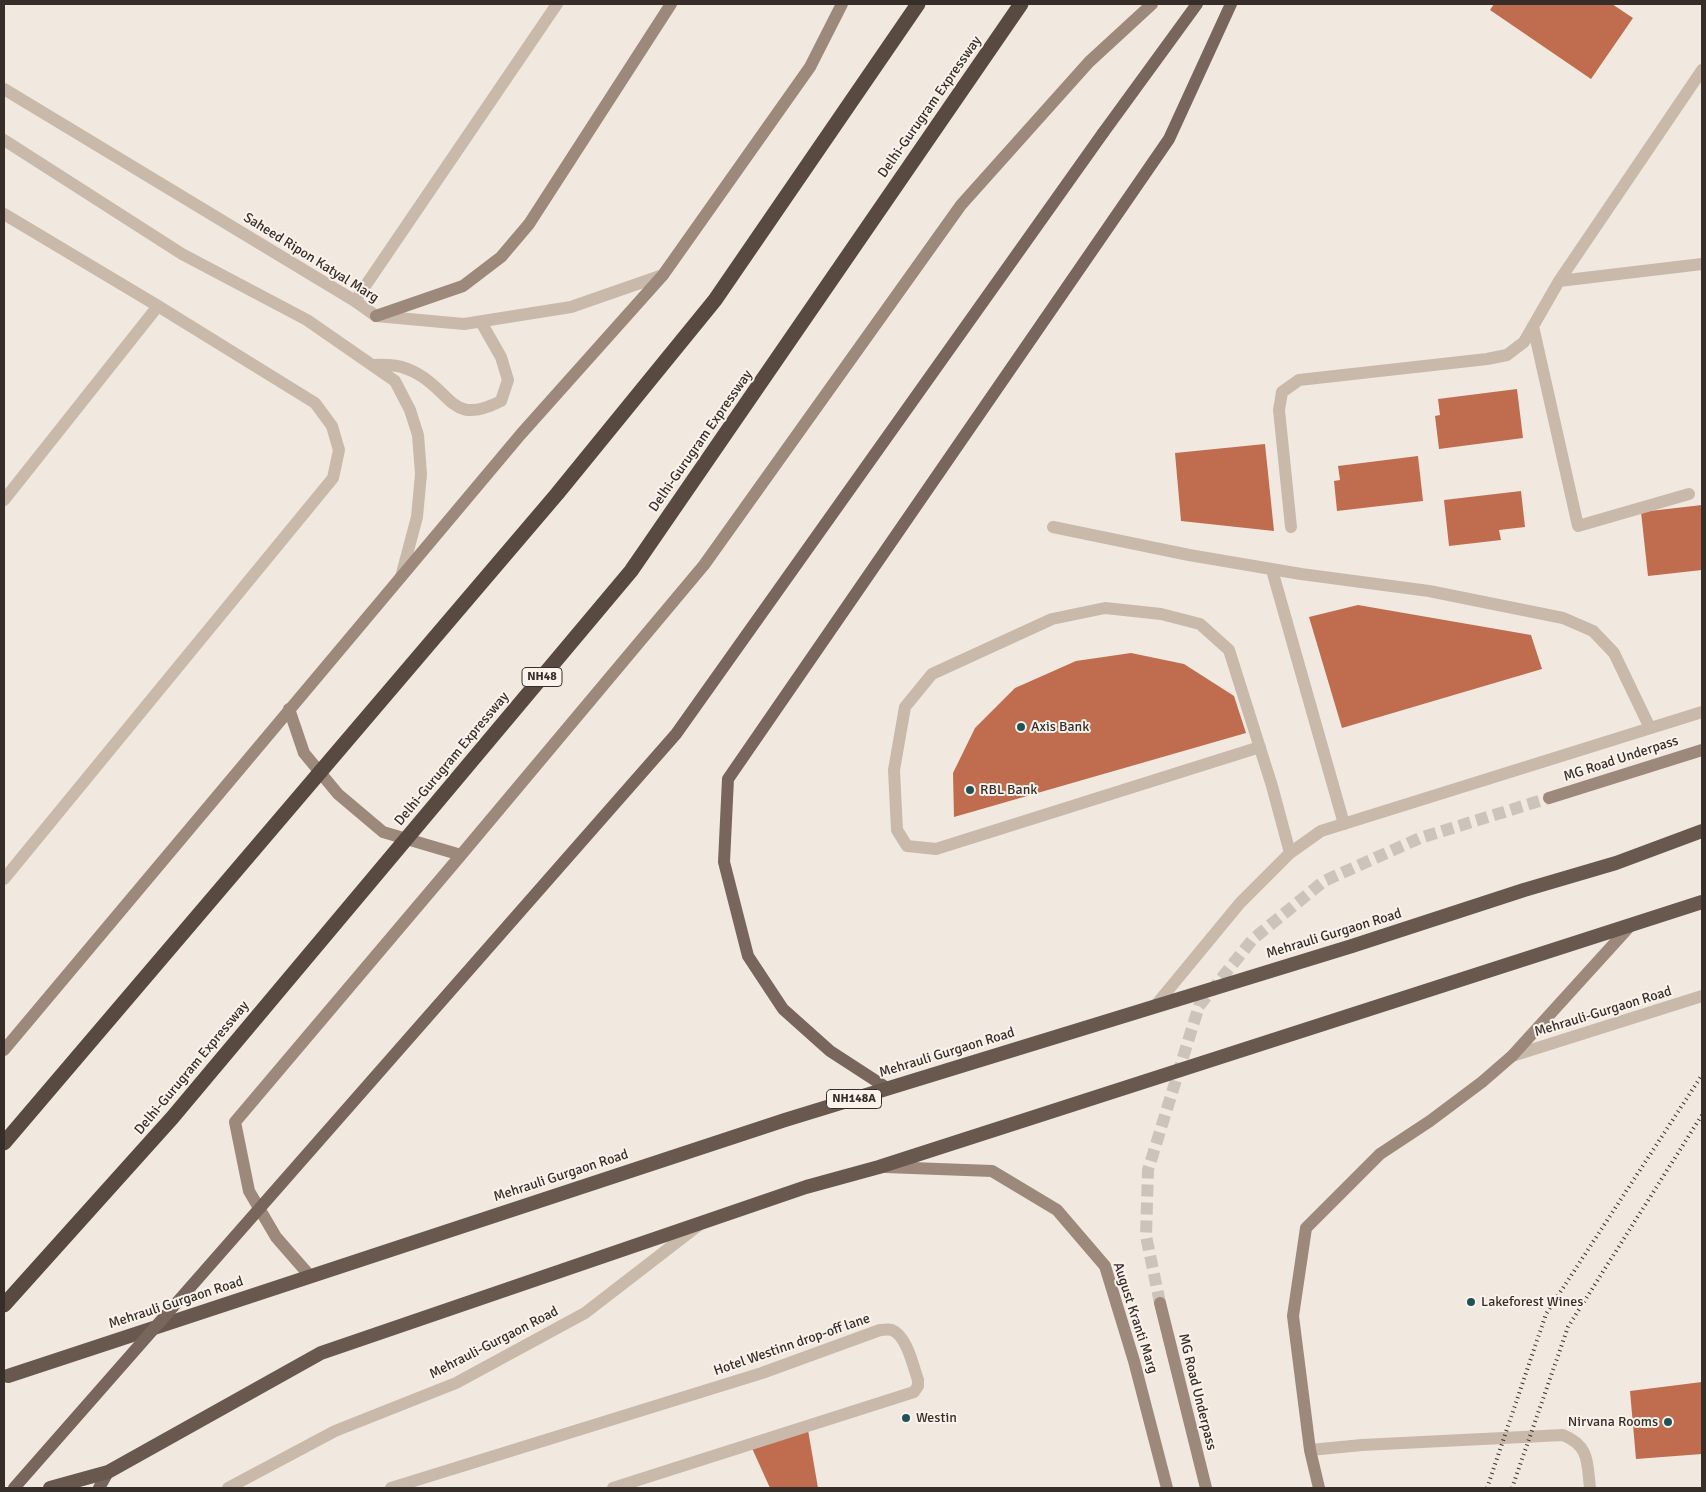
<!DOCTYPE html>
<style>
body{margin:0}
#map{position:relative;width:1706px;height:1492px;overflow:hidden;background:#f1e9df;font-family:Signika,sans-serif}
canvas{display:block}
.frame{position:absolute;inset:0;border:5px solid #372e2a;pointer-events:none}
</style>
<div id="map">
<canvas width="1706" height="1492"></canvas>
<div class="frame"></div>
</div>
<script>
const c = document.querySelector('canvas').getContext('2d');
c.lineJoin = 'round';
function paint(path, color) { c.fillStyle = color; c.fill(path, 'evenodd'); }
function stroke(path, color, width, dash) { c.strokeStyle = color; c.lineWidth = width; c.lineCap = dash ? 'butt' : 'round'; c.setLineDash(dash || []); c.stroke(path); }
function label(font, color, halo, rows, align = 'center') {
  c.font = font + ' Signika,sans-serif'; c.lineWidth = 4; c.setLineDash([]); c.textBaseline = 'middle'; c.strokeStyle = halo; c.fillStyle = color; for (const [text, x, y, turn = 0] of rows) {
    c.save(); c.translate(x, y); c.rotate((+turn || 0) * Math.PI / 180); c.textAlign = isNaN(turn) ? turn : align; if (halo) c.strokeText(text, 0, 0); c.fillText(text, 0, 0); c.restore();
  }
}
const building = new Path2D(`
 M 1494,4 L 1612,4 L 1633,18 L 1591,79 L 1490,10 Z
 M 1517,389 L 1523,438 L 1439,449 L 1435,416 L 1440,415 L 1438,399 Z
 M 1265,444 L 1274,531 L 1181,521 L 1175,453 Z
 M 1418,456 L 1423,501 L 1337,511 L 1334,481 L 1340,480 L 1338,466 Z
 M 1521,491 L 1525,527 L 1499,530 L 1501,540 L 1449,546 L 1444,500 Z
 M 1702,505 L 1702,570 L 1648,576 L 1641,512 Z
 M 1358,605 L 1531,635 L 1542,669 L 1342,728 L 1309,617 Z
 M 1131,653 L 1184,664 L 1234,696 L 1246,733 L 954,817 L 953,773 L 975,728 L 1015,688 L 1076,661 Z
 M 1702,1382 L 1702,1454 L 1636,1459 L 1630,1391 Z
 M 808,1430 L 818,1488 L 770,1488 L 751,1446 Z`);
const secondaryTunnel = new Path2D(`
 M 1160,1303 L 1146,1236 L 1148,1170 L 1199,1006 L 1253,939 L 1324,881 L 1420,838 L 1549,798`);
const service = new Path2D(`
 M 1260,747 L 936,849 L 907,846 L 897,830 L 894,770 L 905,707 L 932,674 L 1052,619 L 1105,608 L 1161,614 L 1200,624 L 1229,650 L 1272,786 L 1290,853
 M 391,1488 L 762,1373 L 880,1330 C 884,1330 888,1329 892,1330 C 907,1336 913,1366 918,1380 L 918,1386 L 914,1392 L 613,1488`);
const minor = new Path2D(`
 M 4,214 L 158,306 L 315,403 L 332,426 L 339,450 L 333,478 L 4,879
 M 1559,281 L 1702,70
 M 355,301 L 557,4
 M 1533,326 L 1578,526 L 1689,494
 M 4,500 L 158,306
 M 1053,527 L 1189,555 L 1301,574 L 1429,591 L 1563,618 L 1593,631 L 1614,653 L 1650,728
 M 1291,527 L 1279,410 L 1282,392 L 1299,380 L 1487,359 L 1507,355 L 1524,342 L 1559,281 L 1702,264
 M 1272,570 L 1344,824
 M 1310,1450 L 1362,1445 L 1563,1435 C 1590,1446 1587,1463 1590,1488
 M 228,1488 L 335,1431 L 456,1383 L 585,1313 L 699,1225`);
const tertiary = new Path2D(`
 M 4,89 L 355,301 L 376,316 L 464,324 L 571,307 L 663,275
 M 4,140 L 182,254 L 307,320 L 395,381 L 410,410 L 418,435 L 421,474 L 417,517 L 401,577
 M 372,365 C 390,364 402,365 418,374 C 453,394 452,426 501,401 L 508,380 L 501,357 L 481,322
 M 1155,1006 L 1240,903 L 1290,853 L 1321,831 L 1702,712
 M 1512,1056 L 1702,996`);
const secondary = new Path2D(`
 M 376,316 L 463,286 L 501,257 L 529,224 L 671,4
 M 289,709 L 304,753 L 338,794 L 383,832 L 461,855
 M 1549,798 L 1702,750
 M 4,1050 L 521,434 L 663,275 L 810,67 L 842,4
 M 885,1167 L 992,1171 L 1057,1210 L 1105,1266 L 1134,1361 L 1167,1488
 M 310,1276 L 276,1237 L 249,1191 L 235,1122 L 461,855 L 704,565 L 961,205 L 1089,62 L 1152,4
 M 1160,1303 L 1206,1488
 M 1319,1488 L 1310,1450 L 1293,1316 L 1306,1228 L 1380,1154 L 1430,1121 L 1482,1082 L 1512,1056 L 1631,925`);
const primary = new Path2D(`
 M 1103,133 L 1197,4
 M 887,1088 L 830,1051 L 783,1009 L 748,956 L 724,862 L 728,779 L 1169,139 L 1231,4
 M 99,1488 L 108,1472`);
const trunk = new Path2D(`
 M 8,1376 L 785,1120 L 1352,946 L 1524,890 L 1616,863 L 1702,831
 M 50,1488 L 108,1472 L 321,1353 L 806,1187 L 879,1167 L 1702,902`);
const rail = new Path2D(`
 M 1487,1488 L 1546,1314 L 1702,1075
 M 1512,1488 L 1568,1327 L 1702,1115`);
const primaryBridge = new Path2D(`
 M 14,1488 L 676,734 L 1103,133`);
const motorwayBridge = new Path2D(`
 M 4,1143 L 557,494 L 715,300 L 918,4
 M 4,1305 L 172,1118 L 631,571 L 1021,4`);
const markers = [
 [1021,727,5,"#215257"],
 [970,790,5,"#215257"],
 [1471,1302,5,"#215257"],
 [906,1418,5,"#215257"],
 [1668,1422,5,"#215257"]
];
const shields = [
 [542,677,40],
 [854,1099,55]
];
const shieldNames = [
 ["NH48",542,677],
 ["NH148A",854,1099]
];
const streetNames = [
 ["Delhi-Gurugram Expressway",930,107,-55],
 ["Saheed Ripon Katyal Marg",311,258,32],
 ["Delhi-Gurugram Expressway",701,441,-55],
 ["Delhi-Gurugram Expressway",452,759,-50],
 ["MG Road Underpass",1621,759,-18],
 ["Mehrauli Gurgaon Road",1334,934,-17],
 ["Mehrauli-Gurgaon Road",1603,1012,-17],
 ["Mehrauli Gurgaon Road",947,1053,-17],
 ["Delhi-Gurugram Expressway",192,1068,-50],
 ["Mehrauli Gurgaon Road",561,1176,-18],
 ["Mehrauli Gurgaon Road",176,1303,-18],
 ["August Kranti Marg",1135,1318,72],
 ["Mehrauli-Gurgaon Road",494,1343,-27],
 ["Hotel Westinn drop-off lane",792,1345,-19],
 ["MG Road Underpass",1197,1392,76]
];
const poiNames = [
 ["Axis Bank",1031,727],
 ["RBL Bank",980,790],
 ["Lakeforest Wines",1481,1302],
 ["Westin",916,1418],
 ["Nirvana Rooms",1658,1422,"right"]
];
paint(building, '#bf6c4f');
stroke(secondaryTunnel, '#ccc4bb', 12, [12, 6]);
stroke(service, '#c9b9ab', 12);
stroke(minor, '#c9b9ab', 12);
stroke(tertiary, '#c9b9ab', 12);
stroke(secondary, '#9d897c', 12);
stroke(primary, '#78665c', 12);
stroke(trunk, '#68584e', 14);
stroke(rail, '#372e2a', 4, [1, 4]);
stroke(primaryBridge, '#78665c', 12);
stroke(motorwayBridge, '#584941', 15);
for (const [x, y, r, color] of markers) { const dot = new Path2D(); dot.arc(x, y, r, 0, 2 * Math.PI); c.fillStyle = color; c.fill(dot); stroke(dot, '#f9f3eb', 2); }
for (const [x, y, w] of shields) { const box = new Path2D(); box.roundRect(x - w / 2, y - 9.5, w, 19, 4); c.fillStyle = '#f9f3eb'; c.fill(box); stroke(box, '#372e2a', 1); }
label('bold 12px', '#372e2a', null, shieldNames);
label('14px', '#372e2a', '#f9f3eb', streetNames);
label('14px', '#372e2a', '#f9f3eb', poiNames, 'left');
</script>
